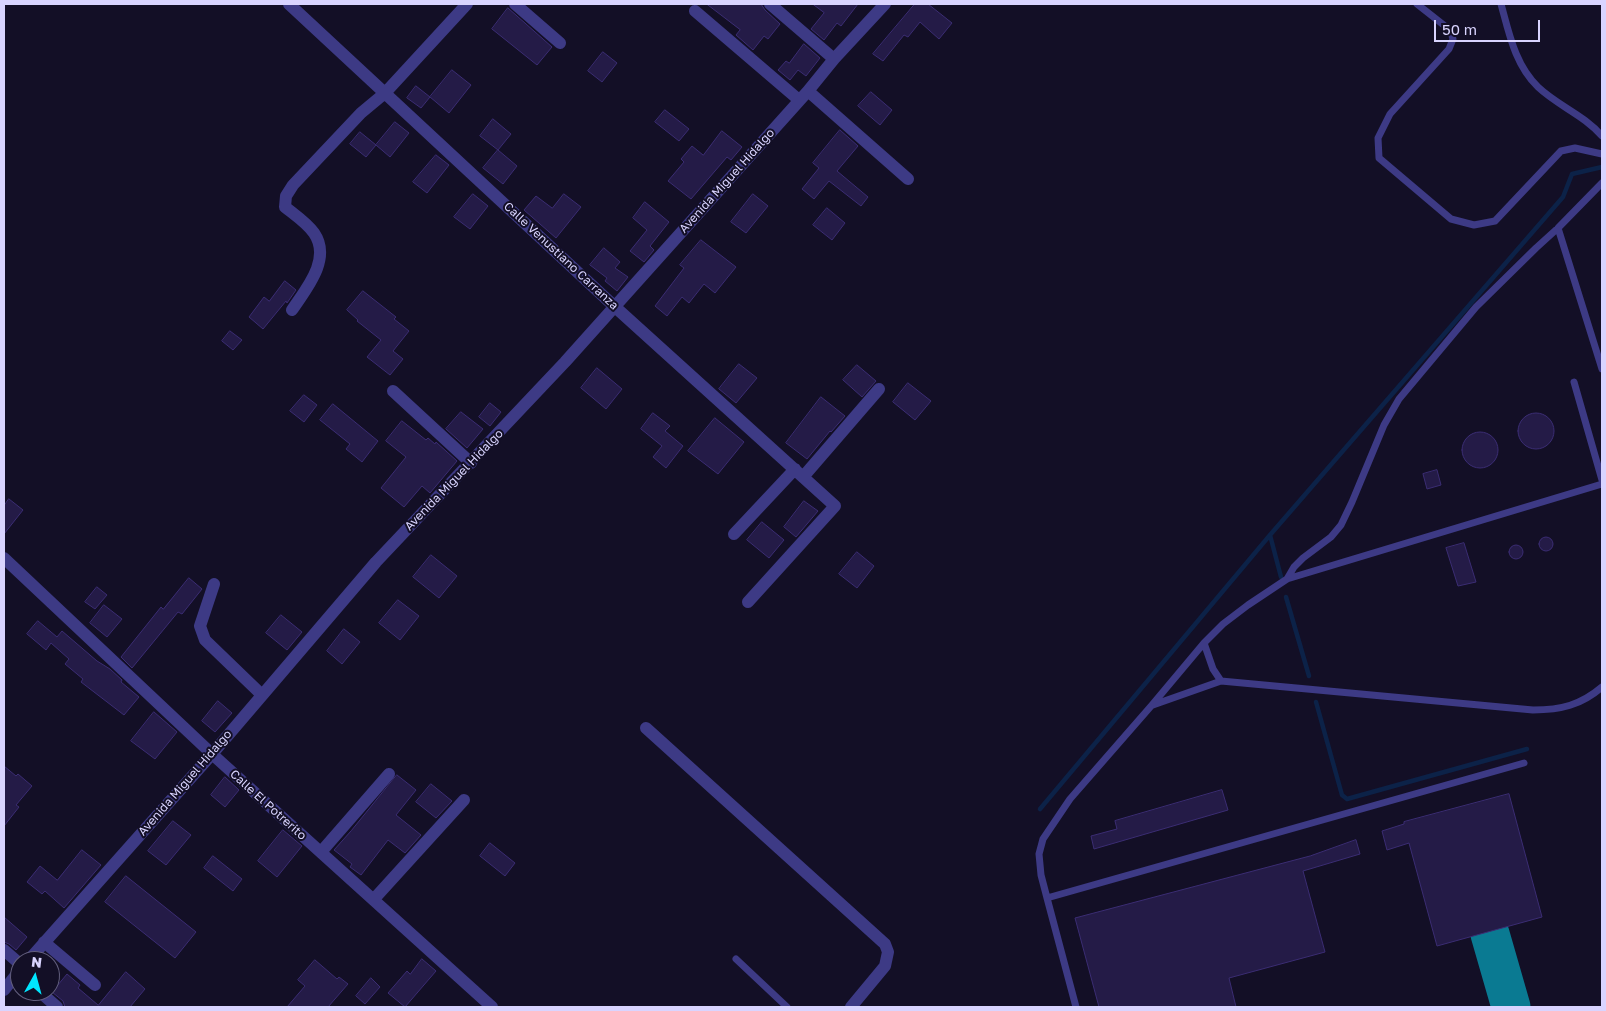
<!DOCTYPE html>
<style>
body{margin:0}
#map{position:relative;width:1606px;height:1011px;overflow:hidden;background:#130f26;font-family:"Golos Text",sans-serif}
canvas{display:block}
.frame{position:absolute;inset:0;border:5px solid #d9d4ff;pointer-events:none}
.north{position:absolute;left:10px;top:951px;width:50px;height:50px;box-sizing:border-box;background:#130f26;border:1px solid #625e7d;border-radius:50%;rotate:7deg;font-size:14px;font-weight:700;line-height:20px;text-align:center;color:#d9d4ff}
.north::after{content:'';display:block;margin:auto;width:18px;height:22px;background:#00e5ff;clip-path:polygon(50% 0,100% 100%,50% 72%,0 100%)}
.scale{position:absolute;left:1434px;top:20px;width:106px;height:22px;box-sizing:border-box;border:2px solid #d9d4ff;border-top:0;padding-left:6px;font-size:15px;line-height:18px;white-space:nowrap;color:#d9d4ff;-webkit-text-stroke:4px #130f26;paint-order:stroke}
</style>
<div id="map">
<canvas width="1606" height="1011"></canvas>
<div class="frame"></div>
<div class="north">N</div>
<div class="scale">50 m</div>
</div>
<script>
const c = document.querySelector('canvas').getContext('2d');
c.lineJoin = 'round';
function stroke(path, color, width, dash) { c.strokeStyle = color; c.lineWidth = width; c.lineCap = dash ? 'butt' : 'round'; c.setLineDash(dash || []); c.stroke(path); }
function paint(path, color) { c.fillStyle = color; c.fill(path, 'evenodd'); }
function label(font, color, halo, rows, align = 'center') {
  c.font = font + ' "Golos Text",sans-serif'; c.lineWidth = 4; c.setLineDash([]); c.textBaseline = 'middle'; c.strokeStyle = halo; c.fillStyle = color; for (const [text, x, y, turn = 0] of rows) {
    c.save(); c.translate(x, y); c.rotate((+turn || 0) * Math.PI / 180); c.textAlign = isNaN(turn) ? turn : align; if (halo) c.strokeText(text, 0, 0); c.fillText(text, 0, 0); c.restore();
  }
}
const stream = new Path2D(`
 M 1270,535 L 1281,577
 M 1286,597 L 1309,676
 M 1316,702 L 1342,795 L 1347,799 L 1527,749
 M 1040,809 L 1270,535 L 1563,197 L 1572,174 L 1602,167`);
const taxiway = new Path2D(`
 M 1490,934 L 1511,1007`);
const building = new Path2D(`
 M 707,4 L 761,4 L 765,10 L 780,24 L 768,39 L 764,36 L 753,50 L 736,35 L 740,30 Z
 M 813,4 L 858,4 L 841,26 L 837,23 L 824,40 L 811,29 L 824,13 Z
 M 915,4 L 928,4 L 952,23 L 939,39 L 920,22 L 908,37 L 904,35 L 883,61 L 873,54 Z
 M 508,8 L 552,47 L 537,65 L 492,29 Z
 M 804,44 L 820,58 L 806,76 L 798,70 L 790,80 L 778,70 L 786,61 L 789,63 Z
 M 603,52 L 617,63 L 602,82 L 588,71 Z
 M 452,70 L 471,85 L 449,113 L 430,97 Z
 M 416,86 L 430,97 L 421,108 L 407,98 Z
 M 871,92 L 892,110 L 880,125 L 858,106 Z
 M 665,110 L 689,129 L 679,141 L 655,122 Z
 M 493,119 L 511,134 L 498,150 L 480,136 Z
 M 395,122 L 409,133 L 390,157 L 376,145 Z
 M 840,130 L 858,146 L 837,171 L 868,197 L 861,206 L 829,181 L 814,199 L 802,189 L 819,168 L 813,163 Z
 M 722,131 L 742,147 L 731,160 L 727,157 L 691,199 L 668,181 L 684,162 L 681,159 L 692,146 L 703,155 Z
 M 360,132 L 376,145 L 366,157 L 350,144 Z
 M 498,150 L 517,166 L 503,184 L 483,168 Z
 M 436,155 L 449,165 L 427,193 L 413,182 Z
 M 473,194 L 488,206 L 470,229 L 454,217 Z
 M 564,194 L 581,207 L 556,238 L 524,210 L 536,196 L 552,208 Z
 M 753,194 L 768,206 L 746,233 L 731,222 Z
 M 645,202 L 669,222 L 650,246 L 654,250 L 644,262 L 630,251 L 647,230 L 633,218 Z
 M 827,208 L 845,223 L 832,240 L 813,225 Z
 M 701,240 L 736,267 L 715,293 L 704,284 L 689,303 L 682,297 L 667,316 L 655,306 L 684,268 L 680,265 Z
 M 604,248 L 620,262 L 615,268 L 628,277 L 617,291 L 605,281 L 607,278 L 590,265 Z
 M 285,281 L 296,290 L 287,303 L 286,301 L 263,329 L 249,317 L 264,297 L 269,301 Z
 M 363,291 L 396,317 L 394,319 L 409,331 L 393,351 L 403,359 L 390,375 L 367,357 L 381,340 L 357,321 L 358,320 L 347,310 Z
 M 230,331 L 242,340 L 233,350 L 222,341 Z
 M 739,364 L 757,378 L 736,403 L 719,389 Z
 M 857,365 L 876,381 L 862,397 L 843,380 Z
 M 597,368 L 622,389 L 606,409 L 581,388 Z
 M 908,383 L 931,401 L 915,420 L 893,402 Z
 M 304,395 L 317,405 L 304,422 L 290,411 Z
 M 821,397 L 845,416 L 831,432 L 830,431 L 807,459 L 786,443 Z
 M 490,403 L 501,412 L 490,426 L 479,417 Z
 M 333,404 L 378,441 L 362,462 L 346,449 L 350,444 L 320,420 Z
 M 461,412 L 483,429 L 467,448 L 446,429 Z
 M1518 431a18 18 0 1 1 36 0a18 18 0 1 1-36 0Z
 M 653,413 L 670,426 L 665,431 L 683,446 L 666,468 L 653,457 L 662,446 L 641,429 Z
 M 715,418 L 744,442 L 718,474 L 688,451 Z
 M 402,421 L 426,440 L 428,438 L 435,444 L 436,442 L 457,461 L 430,493 L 422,486 L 404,507 L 381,488 L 406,457 L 386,441 Z
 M1462 450a18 18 0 1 1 36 0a18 18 0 1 1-36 0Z
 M 1437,470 L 1441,485 L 1427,489 L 1423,474 Z
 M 9,499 L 23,510 L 4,534 L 4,506 Z
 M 804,501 L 818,511 L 796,537 L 784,527 Z
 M 762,522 L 784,540 L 769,558 L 747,540 Z
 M1539 544a7 7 0 1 1 14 0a7 7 0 1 1-14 0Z
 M 1464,543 L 1476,582 L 1458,586 L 1446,548 Z
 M1509 552a7 7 0 1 1 14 0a7 7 0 1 1-14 0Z
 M 857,552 L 874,566 L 857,588 L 839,574 Z
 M 431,555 L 457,576 L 439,598 L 413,577 Z
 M 189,578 L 202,589 L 182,614 L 178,612 L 132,668 L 121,657 L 161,607 L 163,609 Z
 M 97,587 L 107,595 L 95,609 L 85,602 Z
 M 398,600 L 419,616 L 400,640 L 379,623 Z
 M 104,605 L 122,619 L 107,637 L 90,623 Z
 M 281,615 L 302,632 L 287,650 L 266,633 Z
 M 38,621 L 57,637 L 62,631 L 97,661 L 110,669 L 122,680 L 121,682 L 139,697 L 124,715 L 81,682 L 83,679 L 65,664 L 69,659 L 51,643 L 46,650 L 27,634 Z
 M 344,629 L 360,642 L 342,664 L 327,651 Z
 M 218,701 L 232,713 L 215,732 L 202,721 Z
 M 154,712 L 177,732 L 155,759 L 131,741 Z
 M 4,766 L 16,776 L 18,774 L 32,786 L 16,805 L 19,807 L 4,826 Z
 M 397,775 L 416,790 L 396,815 L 421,835 L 405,853 L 388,840 L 361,875 L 350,867 L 352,864 L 334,850 L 351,831 Z
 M 225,777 L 239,790 L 225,807 L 211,795 Z
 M 431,784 L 452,801 L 436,818 L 416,802 Z
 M 1222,790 L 1228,810 L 1094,849 L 1091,836 L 1117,829 L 1115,821 Z
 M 1509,794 L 1542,917 L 1437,946 L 1409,843 L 1387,850 L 1382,831 L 1404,824 L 1404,822 Z
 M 173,821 L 191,835 L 166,865 L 148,851 Z
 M 283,830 L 302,846 L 277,877 L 258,861 Z
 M 1356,840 L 1360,854 L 1303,871 L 1325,952 L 1229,978 L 1236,1007 L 1099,1007 L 1075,918 L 1310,856 Z
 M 490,843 L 515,863 L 505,876 L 480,856 Z
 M 82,850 L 101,865 L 64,908 L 45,891 L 42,894 L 27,882 L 40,866 L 57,880 Z
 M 213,856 L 242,879 L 233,891 L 204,868 Z
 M 126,876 L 196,932 L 175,958 L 105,902 Z
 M 4,917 L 27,937 L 16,950 L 9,944 L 4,942 Z
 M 422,959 L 436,971 L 405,1007 L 388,993 L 407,971 L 410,974 Z
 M 315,960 L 337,979 L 339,977 L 348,984 L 328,1007 L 287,1007 L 305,986 L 298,980 Z
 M 126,972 L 145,989 L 130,1007 L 65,1007 L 63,1001 L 52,992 L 67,974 L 80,985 L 78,988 L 98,1005 Z
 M 371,978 L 380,987 L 365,1004 L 356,996 Z`);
const service = new Path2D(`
 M 1417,4 L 1450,30 L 1453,39 L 1449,49 L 1390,114 L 1378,138 L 1379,158 L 1451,219 L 1474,225 L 1495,221 L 1561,151 L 1575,148 L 1602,154
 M 1501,4 C 1509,33 1515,65 1538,87 C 1558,106 1584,115 1602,136
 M 1558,228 L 1602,369
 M 1574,382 L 1602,480
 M 1287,579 L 1294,567 L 1303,558 L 1331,537 L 1341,525 L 1352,502 L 1384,425 L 1399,399 L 1476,307 L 1536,248 L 1558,228 L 1602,183
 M 1204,643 L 1213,669 L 1221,681 L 1533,710 C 1561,710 1581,705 1602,687
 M 1153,705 L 1221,681
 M 1524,763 L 1047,898 L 1041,875 L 1039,854 L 1043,839 L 1070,799 L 1152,705 L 1204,643 L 1223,624 L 1248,605 L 1287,579 L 1602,484
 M 1047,898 L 1076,1007
 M 736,959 L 787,1007`);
const minor = new Path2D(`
 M 289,4 L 614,306 L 835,506 L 748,602
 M 515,4 L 560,43
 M 770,4 L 834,59
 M 695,11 L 799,100
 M 808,91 L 908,179
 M 292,310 C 306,289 332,259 314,233 C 307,223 295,215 285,207 L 286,196 L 293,185 L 361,113 L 385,93 L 467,4
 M 393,391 L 471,463
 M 803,477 L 879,389
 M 734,534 L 795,469
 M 4,558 L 212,754 L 492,1007
 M 214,584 L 200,626 L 205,640 L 262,695
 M 646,728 L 885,944 L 888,952 L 885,966 L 851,1007
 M 321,852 L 389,774
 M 374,899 L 464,800
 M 44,942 L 95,985
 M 4,950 L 20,964
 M 28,961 L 212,754 L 376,562 L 565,362 L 808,91 L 834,59 L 885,4
 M 4,990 L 20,970
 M 39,991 L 57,1007`);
const streetNames = [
 ["Avenida Miguel Hidalgo",727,181,-48],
 ["Calle Venustiano Carranza",561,256,43],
 ["Avenida Miguel Hidalgo",454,480,-46],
 ["Avenida Miguel Hidalgo",185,783,-49],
 ["Calle El Potrerito",268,805,42]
];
stroke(stream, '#0c2248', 4.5);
stroke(taxiway, '#0a7a92', 39);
paint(building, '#241b47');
stroke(building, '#3b2d73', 1);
stroke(service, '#3d3a85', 7);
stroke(minor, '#3d3a85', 12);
label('12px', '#d9d4ff', '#130f26', streetNames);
</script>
